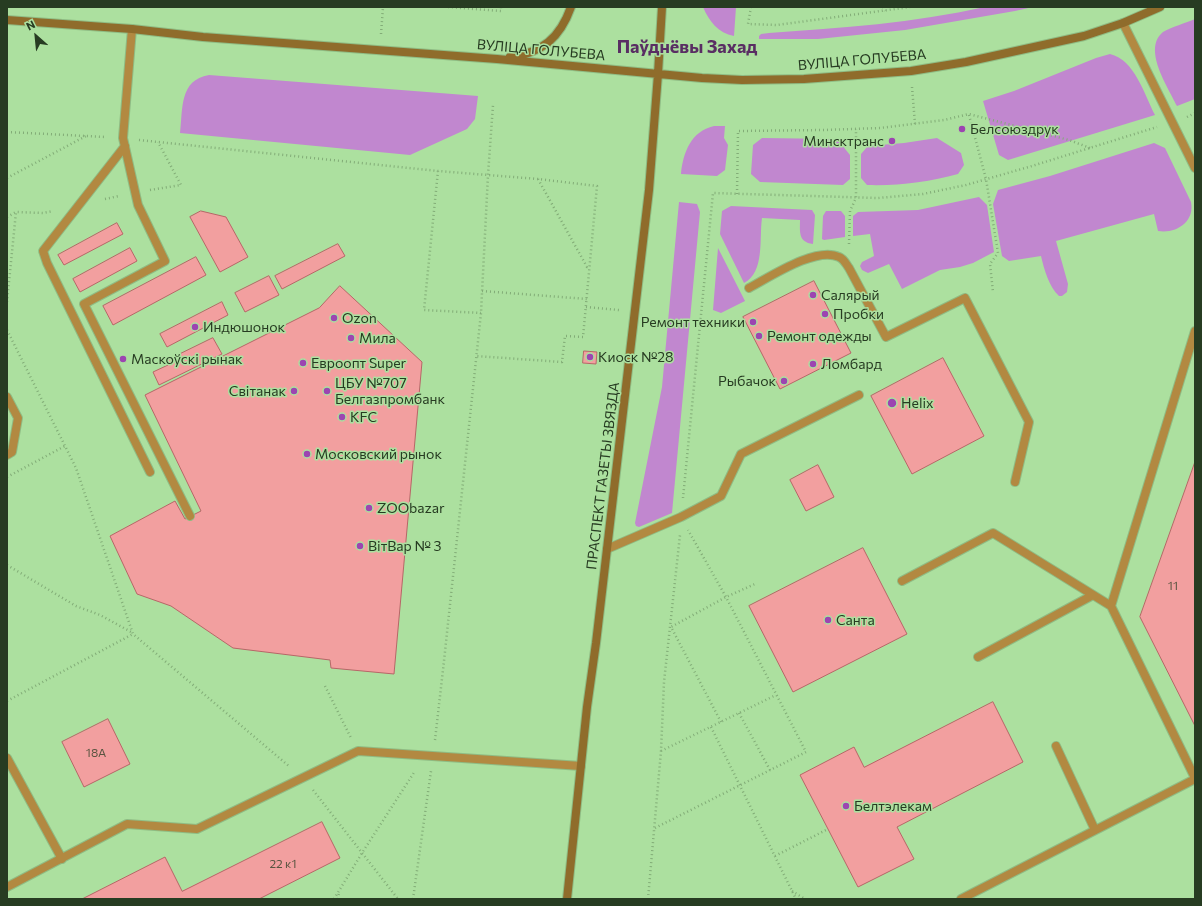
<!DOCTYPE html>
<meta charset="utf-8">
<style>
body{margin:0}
#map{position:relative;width:1202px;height:906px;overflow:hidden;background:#ace09f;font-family:Commissioner,sans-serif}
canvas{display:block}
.frame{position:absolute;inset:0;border:8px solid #273c22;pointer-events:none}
.north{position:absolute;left:16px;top:16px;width:40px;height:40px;-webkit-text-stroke:3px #ace09f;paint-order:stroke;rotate:333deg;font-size:11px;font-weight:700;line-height:16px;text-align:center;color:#273c22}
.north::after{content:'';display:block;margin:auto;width:14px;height:18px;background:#273c22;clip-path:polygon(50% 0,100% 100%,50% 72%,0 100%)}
</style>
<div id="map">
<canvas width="1202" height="906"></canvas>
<div class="frame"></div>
<div class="north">N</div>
</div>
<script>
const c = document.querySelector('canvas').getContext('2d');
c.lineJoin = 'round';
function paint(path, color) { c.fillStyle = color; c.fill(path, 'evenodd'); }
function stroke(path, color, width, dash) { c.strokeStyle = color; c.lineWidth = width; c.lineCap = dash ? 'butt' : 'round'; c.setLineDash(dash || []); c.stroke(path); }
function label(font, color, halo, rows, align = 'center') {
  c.font = font + ' Commissioner,sans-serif'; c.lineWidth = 3; c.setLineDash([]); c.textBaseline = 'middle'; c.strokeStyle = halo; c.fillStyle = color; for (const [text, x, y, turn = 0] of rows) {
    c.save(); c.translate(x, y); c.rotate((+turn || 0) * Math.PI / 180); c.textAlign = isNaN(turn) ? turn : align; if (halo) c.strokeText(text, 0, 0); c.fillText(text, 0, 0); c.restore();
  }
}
const green = new Path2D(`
 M 703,7 L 736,7 L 734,36 C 718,33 709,21 703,7 Z
 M 985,7 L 1033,7 L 1015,11 L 905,30 L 818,39 L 759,39 L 759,36 L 761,34 L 769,33 C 841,28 914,23 985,7 Z
 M 1195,19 L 1195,99 L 1177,106 C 1168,87 1142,49 1163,32 C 1171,27 1186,23 1195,19 Z
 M 1110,54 C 1135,60 1144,94 1155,115 L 1008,160 L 999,155 L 983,101 L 1014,91 L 1096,58 Z
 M 209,75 L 478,96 L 475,119 L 467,129 L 410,155 L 180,133 C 183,109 179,80 209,75 Z
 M 714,126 L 725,126 L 724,138 L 728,145 L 725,170 L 717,176 L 681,174 C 683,153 691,131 714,126 Z
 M 762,138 L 837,139 L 850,155 L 850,179 L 843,185 L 760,182 L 751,174 L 753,145 Z
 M 937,138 L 961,153 L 964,165 L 958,174 C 929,182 898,186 867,185 L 861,178 L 861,154 L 868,146 L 904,143 Z
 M 1154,143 L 1165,148 L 1191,202 C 1195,222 1176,234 1158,231 L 1154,214 L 1056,241 L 1068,284 L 1067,292 L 1062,296 L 1059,296 C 1049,287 1044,269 1041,256 L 1009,261 L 1002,256 L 993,204 L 998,190 L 1050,176 Z
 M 979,197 L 987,205 L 994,252 L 973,263 L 960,267 L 940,270 L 902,289 L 889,264 L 868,273 L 862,270 L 860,266 L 862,262 L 874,256 L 870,234 L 853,236 L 853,216 L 858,212 L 918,210 Z
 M 679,202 L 697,204 L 700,212 L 672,513 L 639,527 L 636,526 L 635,523 L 662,387 Z
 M 731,206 L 812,210 L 815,215 L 813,244 C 798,242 800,232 800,220 L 762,218 C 759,239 765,272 744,283 L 720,234 L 722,211 Z
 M 826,211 L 841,211 L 845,216 L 845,237 L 824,240 L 822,239 L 823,216 Z
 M 718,248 L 745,301 L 721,313 L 713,310 Z`);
const building = new Path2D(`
 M 201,211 L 226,217 L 248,257 L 220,272 L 190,217 Z
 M 117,223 L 123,234 L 64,265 L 58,255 Z
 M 338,244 L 345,256 L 282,289 L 275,276 Z
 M 130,248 L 137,261 L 80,292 L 73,279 Z
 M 196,257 L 206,275 L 113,325 L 103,306 Z
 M 269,276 L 279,295 L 245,312 L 235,293 Z
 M 814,281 L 851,353 L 780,389 L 743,317 Z
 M 340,286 L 422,362 L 394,674 L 331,668 L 330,660 L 233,648 L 171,606 L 137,594 L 110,536 L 175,501 L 185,519 L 201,511 L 145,395 L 319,308 Z
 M 222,302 L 228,315 L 167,347 L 160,334 Z
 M 213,338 L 222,354 L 159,385 L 153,372 L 168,365 L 166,361 Z
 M 584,351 L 597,352 L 596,364 L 583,363 Z
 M 943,358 L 984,436 L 912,474 L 871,396 Z
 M 1195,462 L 1195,726 L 1140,617 Z
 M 818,465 L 834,497 L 806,511 L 790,480 Z
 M 863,548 L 907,634 L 793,692 L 749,606 Z
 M 993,702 L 1023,762 L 897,827 L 914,859 L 858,887 L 800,775 L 854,747 L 864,767 Z
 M 108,719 L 130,764 L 84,787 L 62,742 Z
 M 322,822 L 340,858 L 259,899 L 82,899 L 165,857 L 182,891 Z`);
const path = new Path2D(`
 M 448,7 L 501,11 L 501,7
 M 751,7 L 748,24 L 777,25 L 910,7
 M 883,7 L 885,11
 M 381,34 L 383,7
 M 912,87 L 915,124
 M 969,115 L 986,179 L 998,253 L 990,264 L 993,292
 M 1187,117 L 1195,113
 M 7,132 L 106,137
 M 139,140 L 438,171 L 538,179 L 597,186 L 583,337 L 565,336 L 562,362 L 476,356
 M 438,171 L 424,310 L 481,313
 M 7,178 L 86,136
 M 538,179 L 587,267 L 590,266
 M 150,190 L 181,185 L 158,142
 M 737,194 L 738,131 L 824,130 L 880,128 L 944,120 L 969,114 L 1069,140 L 1090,148
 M 105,199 L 119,196
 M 7,217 L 16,212 L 43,213 L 53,211
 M 849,244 L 850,211 L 856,198 L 856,129
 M 482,291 L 587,299
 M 7,302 L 16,212
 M 586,307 L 619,310
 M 7,330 L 76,468 L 133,634 L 290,767
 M 7,477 L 65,446
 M 683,498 L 713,193 L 878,198 L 923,194 L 966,185 L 1032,166 L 1157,127
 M 7,565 L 76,606 L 100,615 L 133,633
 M 325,686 L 351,738
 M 7,701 L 133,634
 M 739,713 L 770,770
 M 721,722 L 671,627 L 726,597 L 755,584
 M 711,727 L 796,899
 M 435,740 L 444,661 L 481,313 L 488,175 L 493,105
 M 661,751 L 776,695
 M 313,790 L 398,899
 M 655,828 L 806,752 L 726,597 L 688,530
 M 775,856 L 828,829
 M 792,891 L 805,899
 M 334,899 L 362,853 L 415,771
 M 338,899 L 339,892
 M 413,899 L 431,771
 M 648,899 L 661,751 L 664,682 L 680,535`);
const service = new Path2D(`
 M 1123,23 L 1195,168
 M 132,29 L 123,138 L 138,205 L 165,261 L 84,304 L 190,516
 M 125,146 L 43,251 L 47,263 L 150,472
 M 749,288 C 770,277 816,246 839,257 C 844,259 846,264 849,268 L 886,337 L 965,298 L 1029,422 L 1015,482
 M 1195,331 L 1111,606 L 1195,778
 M 7,397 L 18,418 L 12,452 L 7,455
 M 607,549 L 681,517 L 721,496 L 741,454 L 859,395
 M 902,581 L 993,533 L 1111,606
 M 978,657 L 1093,595
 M 1056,746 L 1095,830
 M 7,758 L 62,859
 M 7,887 L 127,824 L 197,829 L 358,751 L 581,766
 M 961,899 L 1195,779`);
const secondary = new Path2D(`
 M 7,20 L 132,29 L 203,37 L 497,59 L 702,78 L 742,80 L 804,79 L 911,71 L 966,62 L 1084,36 L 1123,23 L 1160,7
 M 510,57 C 542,53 560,38 571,7
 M 567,899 L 587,707 L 596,643 L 649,190 L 658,74 L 662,7`);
const markers = [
 [962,129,4,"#9c45b1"],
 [892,141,4,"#9c45b1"],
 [813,295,4,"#9c45b1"],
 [825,314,4,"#9c45b1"],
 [334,318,4,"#9c45b1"],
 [753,322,4,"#9c45b1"],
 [195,327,4,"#9c45b1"],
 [759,336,4,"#9c45b1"],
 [351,338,4,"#9c45b1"],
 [590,357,4,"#9c45b1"],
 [123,359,4,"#9c45b1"],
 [303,363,4,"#9c45b1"],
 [813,364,4,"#9c45b1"],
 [784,381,4,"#9c45b1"],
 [294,391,4,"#9c45b1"],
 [327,391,4,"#9c45b1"],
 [892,403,5,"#9c45b1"],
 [342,417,4,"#9c45b1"],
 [307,454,4,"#9c45b1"],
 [369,508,4,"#9c45b1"],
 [360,546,4,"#9c45b1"],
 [828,620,4,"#9c45b1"],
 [846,806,4,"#9c45b1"]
];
const numberNames = [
 ["11",1173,586],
 ["18А",96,753],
 ["22 к1",283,864]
];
const streetNames = [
 ["ВУЛІЦА ГОЛУБЕВА",541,50,5],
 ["ВУЛІЦА ГОЛУБЕВА",862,60,-5],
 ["ПРАСПЕКТ ГАЗЕТЫ ЗВЯЗДА",603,476,-83]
];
const poiNames = [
 ["Белсоюздрук",970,129],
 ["Минсктранс",884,141,"right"],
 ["Салярый",821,295],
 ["Пробки",833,314],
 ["Ozon",342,318],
 ["Ремонт техники",745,322,"right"],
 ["Индюшонок",203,327],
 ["Ремонт одежды",767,336],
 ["Мила",359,338],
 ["Киоск №28",598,357],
 ["Маскоўскі рынак",131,359],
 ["Евроопт Super",311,363],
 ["Ломбард",821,364],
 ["Рыбачок",776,381,"right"],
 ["ЦБУ №707",335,383],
 ["Белгазпромбанк",335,399],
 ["Світанак",286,391,"right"],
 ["Helix",901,403],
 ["KFC",350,417],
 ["Московский рынок",315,454],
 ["ZOObazar",377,508],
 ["ВітВар № 3",368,546],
 ["Санта",836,620],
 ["Белтэлекам",854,806]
];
const districtNames = [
 ["Паўднёвы Захад",687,47]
];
paint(green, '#c187cf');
paint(building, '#f29f9f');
stroke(building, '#b66667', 1);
stroke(service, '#8fbc84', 10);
stroke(secondary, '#8fbc84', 10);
stroke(path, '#82ac77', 2.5, [1, 3]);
stroke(service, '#b28941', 8);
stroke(secondary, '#8f6c2b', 8);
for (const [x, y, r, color] of markers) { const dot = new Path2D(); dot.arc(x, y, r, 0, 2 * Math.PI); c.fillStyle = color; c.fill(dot); stroke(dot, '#ace09f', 1.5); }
label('12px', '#5a5541', null, numberNames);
label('14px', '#273c22', '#ace09f', streetNames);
label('14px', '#273c22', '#ace09f', poiNames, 'left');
label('bold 18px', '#592e63', '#ace09f', districtNames);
</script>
